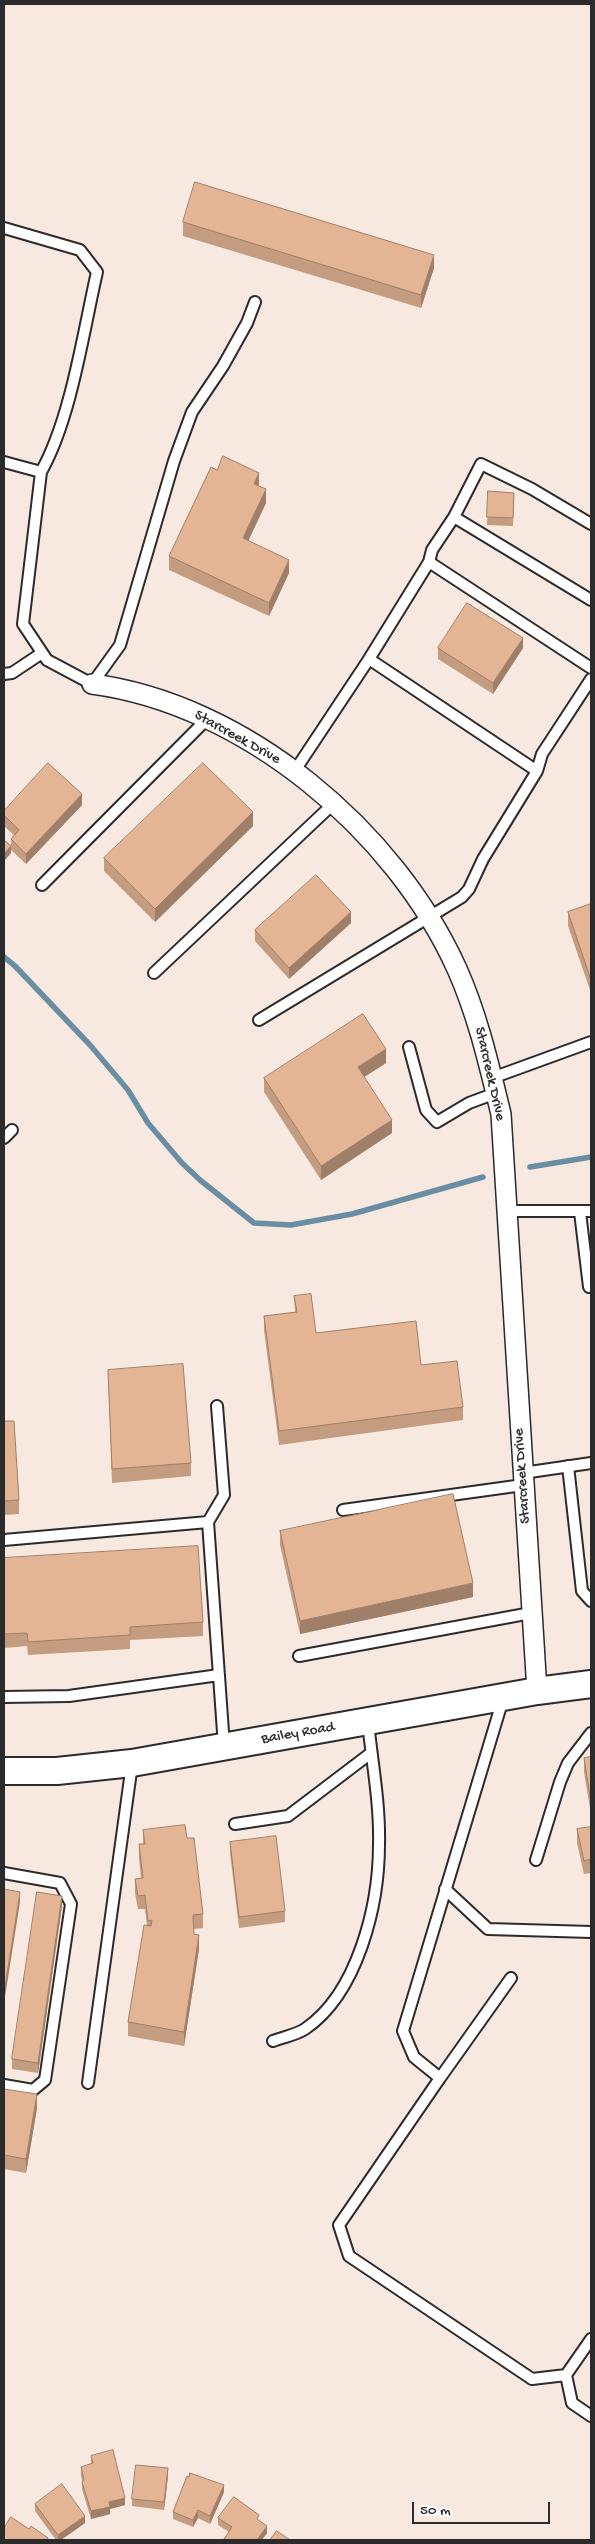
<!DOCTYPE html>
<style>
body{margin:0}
#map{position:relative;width:595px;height:2544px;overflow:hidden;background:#f7e9df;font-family:"Gochi Hand",sans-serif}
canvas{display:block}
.frame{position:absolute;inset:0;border:5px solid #2b2b2b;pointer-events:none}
.scale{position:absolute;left:412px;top:2502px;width:138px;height:22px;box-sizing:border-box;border:2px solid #2b2b2b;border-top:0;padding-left:6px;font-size:15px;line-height:18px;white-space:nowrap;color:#2b2b2b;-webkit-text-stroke:4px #fff;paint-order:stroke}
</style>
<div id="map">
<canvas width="595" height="2544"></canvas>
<div class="frame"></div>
<div class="scale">50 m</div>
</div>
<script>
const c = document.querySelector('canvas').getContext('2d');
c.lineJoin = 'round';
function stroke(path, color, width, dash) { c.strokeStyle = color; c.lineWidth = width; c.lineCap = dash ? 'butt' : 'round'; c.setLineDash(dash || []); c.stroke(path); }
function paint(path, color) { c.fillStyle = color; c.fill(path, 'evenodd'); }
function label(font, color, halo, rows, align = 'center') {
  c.font = font + ' "Gochi Hand",sans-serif'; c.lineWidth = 4; c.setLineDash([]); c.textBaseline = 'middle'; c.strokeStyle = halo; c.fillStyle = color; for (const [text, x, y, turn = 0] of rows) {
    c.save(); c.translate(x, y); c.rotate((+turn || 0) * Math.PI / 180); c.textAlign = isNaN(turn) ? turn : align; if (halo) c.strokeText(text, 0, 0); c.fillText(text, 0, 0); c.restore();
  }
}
const stream = new Path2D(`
 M 4,957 L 15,966 L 90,1045 L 128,1090 L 148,1123 L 182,1163 L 200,1180 L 254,1223 L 291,1225 L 352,1214 L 483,1177
 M 530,1167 L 591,1157`);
const lane = new Path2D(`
 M 4,228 L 80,250 L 97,272 C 83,333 71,419 41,472
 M 4,462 L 41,472 L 23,624 L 47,660 L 92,684 L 120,645 L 174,461 L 192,412 L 223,366 L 247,323 L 255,302
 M 454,517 L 591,600
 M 429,562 L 591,668
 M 369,659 L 429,562 L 432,550 L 454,517 L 481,464 L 532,489 L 591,524
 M 4,674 L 12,673 L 42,653
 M 537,771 L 542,754 L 591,679
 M 42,885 L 207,719
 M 154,973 L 333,804
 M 259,1020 L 462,897 L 469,889 L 483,859 L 537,771 L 369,659 L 294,772
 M 409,1047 L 426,1110 L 437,1122 L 469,1103 L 496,1093
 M 492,1078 L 591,1042
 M 4,1138 L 12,1130
 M 507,1211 L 591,1211
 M 580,1212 L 589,1287
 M 568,1466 L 582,1591 L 591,1601
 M 523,1473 L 591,1463
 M 343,1510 L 523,1485
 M 208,1522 L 224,1495 L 217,1406
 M 4,1540 L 208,1522 L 224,1746
 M 299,1656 L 531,1613
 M 4,1697 L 69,1696 L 219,1675
 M 503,1699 L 403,2031 L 414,2057 L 440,2078 L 339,2225 L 349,2256 L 532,2379 L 566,2375
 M 235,1824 L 288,1816 L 371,1753
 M 536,1860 L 560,1782 L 568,1763 L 591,1733
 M 4,1873 L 60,1883 L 71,1904 L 45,2080 L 33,2090 L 4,2085
 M 445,1889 L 488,1929 L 591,1932
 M 273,2041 C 283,2037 296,2035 305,2029 C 358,1993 379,1905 379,1844 C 380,1803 372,1762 368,1722
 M 440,2078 L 511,1978
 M 88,2083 L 132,1764
 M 591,2339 L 566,2375 L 572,2403 L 591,2416`);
const street = new Path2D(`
 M 92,684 C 245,704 395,831 457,969 C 478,1016 489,1065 501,1114 L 537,1691`);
const secondary = new Path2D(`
 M 4,1771 L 57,1771 L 132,1763 L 537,1691 L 591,1684`);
const wall = new Path2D(`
 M 183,222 L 434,268 L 421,308 L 183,236 Z
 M 217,470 L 259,486 L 266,503 L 248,541 L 289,573 L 269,616 L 169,570 L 169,556 Z
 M 488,491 L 514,500 L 513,526 L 487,525 Z
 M 438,648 L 523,648 L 493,694 L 438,659 Z
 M 82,805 L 26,864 L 11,850 L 11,853 L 4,861 L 4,840 L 11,845 L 11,839 L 14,835 L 4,826 L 4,811 Z
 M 253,826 L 155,922 L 104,871 L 104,858 Z
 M 591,904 L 591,993 L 568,926 L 568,912 Z
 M 351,923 L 289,979 L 255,941 L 255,930 Z
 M 386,1063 L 364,1077 L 392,1133 L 321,1180 L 264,1092 L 264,1078 Z
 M 294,1296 L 316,1333 L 421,1365 L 463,1407 L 463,1420 L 279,1445 L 264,1330 L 264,1316 L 295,1312 Z
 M 108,1370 L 191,1463 L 191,1476 L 112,1483 Z
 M 4,1421 L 19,1500 L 19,1514 L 4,1515 Z
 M 280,1531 L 473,1597 L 300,1634 L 280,1545 Z
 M 4,1558 L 203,1622 L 203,1636 L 130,1640 L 130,1649 L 28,1655 L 27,1646 L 4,1648 Z
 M 591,1757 L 591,1815 L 584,1772 L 584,1758 Z
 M 591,1827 L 591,1873 L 584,1874 L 577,1843 L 577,1829 Z
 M 143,1830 L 203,1914 L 203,1928 L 194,1929 L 194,1934 L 199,1949 L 184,2046 L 128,2036 L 128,2022 L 147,1926 L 145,1909 L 138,1909 L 135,1893 L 135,1879 L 141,1878 L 139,1858 L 139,1844 L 143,1844 Z
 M 230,1842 L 285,1911 L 285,1922 L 239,1928 L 230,1853 Z
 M 62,1906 L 38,2073 L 12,2069 L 12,2059 Z
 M 4,2089 L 37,2108 L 26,2173 L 4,2169 Z
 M 91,2456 L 125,2505 L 110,2509 L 110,2514 L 91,2519 L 82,2489 L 82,2481 L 81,2475 L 81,2467 L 91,2464 Z
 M 168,2476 L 164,2510 L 132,2506 L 132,2499 Z
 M 224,2492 L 210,2524 L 198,2518 L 193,2527 L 173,2519 L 173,2512 Z
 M 35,2504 L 85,2523 L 61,2540 L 56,2540 L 35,2511 Z
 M 218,2518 L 259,2521 L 267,2533 L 262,2540 L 224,2540 L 229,2532 L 218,2525 Z`);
const shadedWall = new Path2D(`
 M 434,255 L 434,268 L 421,308 L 421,295 Z
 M 259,473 L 259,487 L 254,484 Z
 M 266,489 L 266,503 L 243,552 L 243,538 Z
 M 289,560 L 289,573 L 269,616 L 269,603 Z
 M 523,638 L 523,648 L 493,694 L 493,683 Z
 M 82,794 L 82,805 L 26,864 L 26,854 Z
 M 253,812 L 253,826 L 155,922 L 155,909 Z
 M 11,846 L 11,853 L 4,861 L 4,854 Z
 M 351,912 L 351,923 L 289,979 L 289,968 Z
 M 386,1049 L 386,1063 L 358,1081 L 358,1067 Z
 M 392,1120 L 392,1133 L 321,1180 L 321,1166 Z
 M 473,1583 L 473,1597 L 300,1634 L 300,1621 Z
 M 20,1892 L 20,1902 L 4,2003 L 4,1993 Z
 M 62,1896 L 62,1906 L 38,2073 L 38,2063 Z
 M 199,1935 L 199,1949 L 184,2046 L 184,2032 Z
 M 37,2094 L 37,2108 L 26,2173 L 26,2159 Z
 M 168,2468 L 168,2476 L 164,2510 L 164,2502 Z
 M 224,2485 L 224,2492 L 210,2524 L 210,2516 Z
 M 125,2498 L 125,2505 L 110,2509 L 110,2514 L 91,2519 L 91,2511 L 109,2502 Z
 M 198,2510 L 198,2518 L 193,2527 L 193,2520 Z
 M 85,2516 L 85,2523 L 61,2540 L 58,2540 L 58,2535 Z
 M 267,2526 L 267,2533 L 262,2540 L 257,2540 Z`);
const building = new Path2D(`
 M 195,182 L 434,255 L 421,295 L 183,222 Z
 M 223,456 L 259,473 L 254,484 L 266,489 L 243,538 L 289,560 L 269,603 L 169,556 L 211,467 L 217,470 Z
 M 488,491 L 514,493 L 513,518 L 487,517 Z
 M 467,603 L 523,638 L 493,683 L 438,648 Z
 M 48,763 L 82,794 L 26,854 L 11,839 L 19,830 L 4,815 L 4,811 Z
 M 203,763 L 253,812 L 155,909 L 104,858 Z
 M 4,840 L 11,846 L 4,854 Z
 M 316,875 L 351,912 L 289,968 L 255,930 Z
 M 591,904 L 591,980 L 568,912 Z
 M 363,1014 L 386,1049 L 358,1067 L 392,1120 L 321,1166 L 264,1078 Z
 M 311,1294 L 316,1333 L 416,1321 L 421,1365 L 457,1361 L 463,1407 L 279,1431 L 264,1316 L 297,1312 L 294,1296 Z
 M 183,1364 L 191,1463 L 112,1469 L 108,1370 Z
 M 4,1421 L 14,1421 L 19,1500 L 4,1501 Z
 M 453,1494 L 473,1583 L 300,1621 L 280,1531 Z
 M 198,1546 L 203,1622 L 130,1627 L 130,1635 L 28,1642 L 27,1633 L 4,1634 L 4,1558 Z
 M 591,1757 L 591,1802 L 584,1758 Z
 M 185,1825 L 187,1838 L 194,1838 L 203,1914 L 193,1915 L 194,1934 L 199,1935 L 184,2032 L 128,2022 L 144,1925 L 151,1926 L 152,1920 L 148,1921 L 145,1895 L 138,1896 L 135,1879 L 143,1878 L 139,1844 L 145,1844 L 143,1830 Z
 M 591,1827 L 591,1859 L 584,1861 L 577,1829 Z
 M 276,1836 L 285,1911 L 239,1917 L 230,1842 Z
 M 4,1889 L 20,1892 L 4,1993 Z
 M 37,1892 L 62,1896 L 38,2063 L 12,2059 Z
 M 4,2089 L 37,2094 L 26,2159 L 4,2155 Z
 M 113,2450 L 125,2498 L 109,2502 L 110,2507 L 91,2511 L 82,2482 L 84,2480 L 81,2467 L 93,2463 L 91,2456 Z
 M 136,2465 L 168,2468 L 164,2502 L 132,2499 Z
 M 190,2473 L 224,2485 L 210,2516 L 198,2510 L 193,2520 L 173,2512 L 187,2476 L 189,2477 Z
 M 62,2484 L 85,2516 L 58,2535 L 35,2504 Z
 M 234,2497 L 259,2515 L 257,2519 L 267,2526 L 257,2540 L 226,2540 L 224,2539 L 232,2527 L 218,2518 Z
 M 11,2517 L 29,2529 L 31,2526 L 48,2538 L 47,2540 L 4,2540 L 4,2528 Z
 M 277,2531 L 290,2540 L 270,2540 Z`);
const streetNames = [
 ["Starcreek Drive",237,738,29],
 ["Starcreek Drive",489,1074,77],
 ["Starcreek Drive",523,1476,-94],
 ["Bailey Road",298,1734,-10]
];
stroke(stream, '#698ea3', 5.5);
stroke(lane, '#2b2b2b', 14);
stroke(street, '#2b2b2b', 22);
stroke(secondary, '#2b2b2b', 30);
stroke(lane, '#fff', 10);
stroke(street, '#fff', 19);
stroke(secondary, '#fff', 26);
paint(wall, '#c49c80');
paint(shadedWall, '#a07f68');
paint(building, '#e4b595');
stroke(building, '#a07f68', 1);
label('15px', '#2b2b2b', '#fff', streetNames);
</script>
